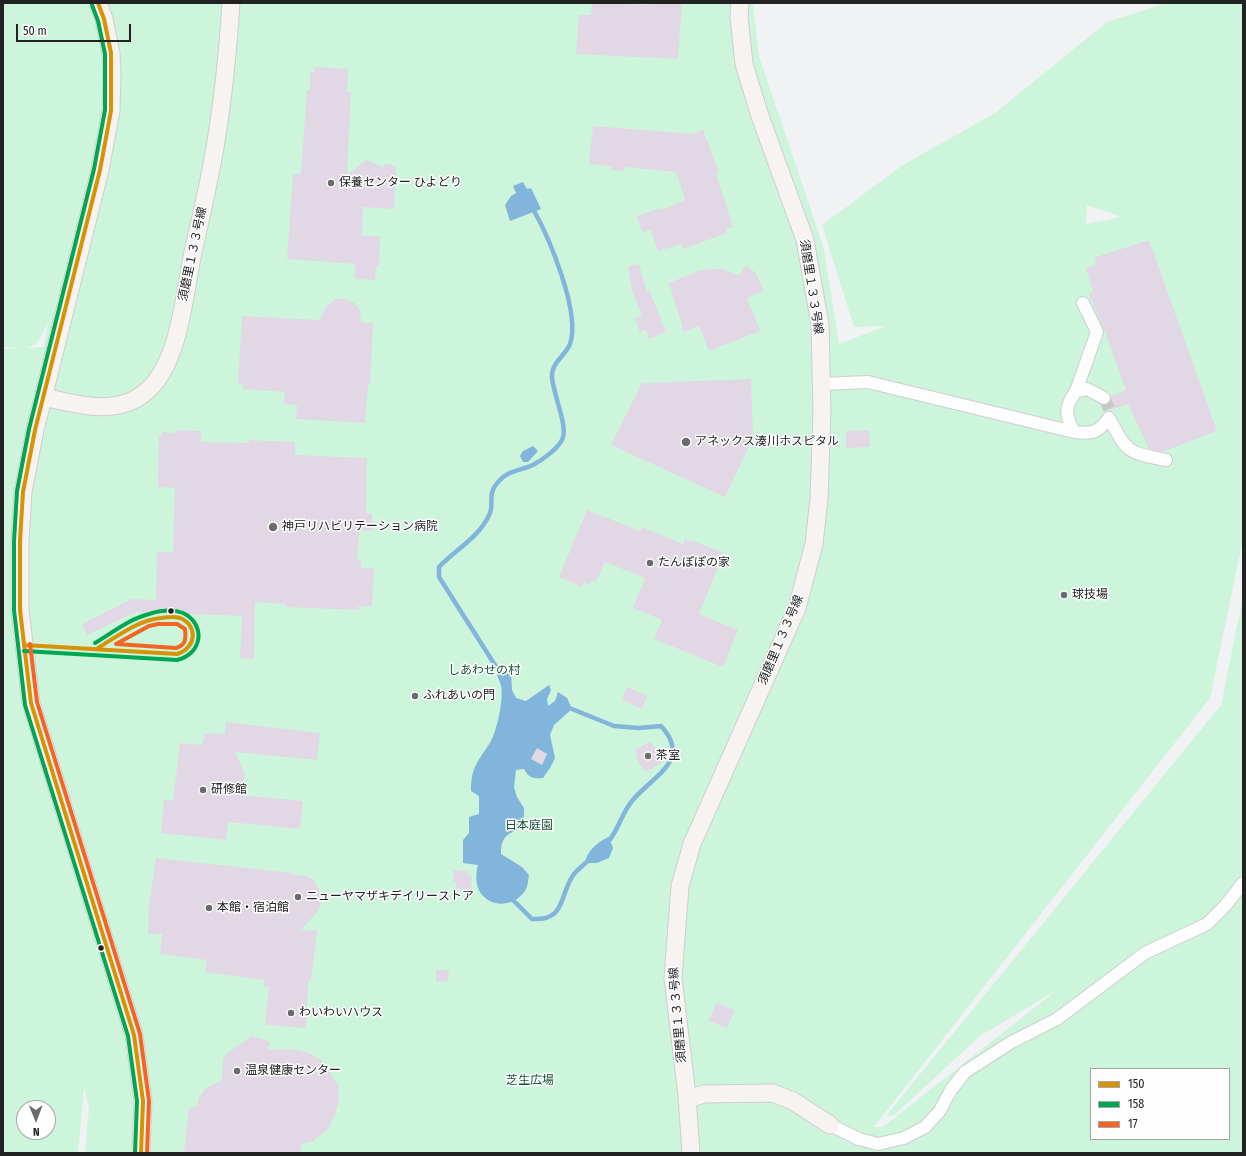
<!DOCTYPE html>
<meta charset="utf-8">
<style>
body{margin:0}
#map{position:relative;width:1246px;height:1156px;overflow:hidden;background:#f1f2f3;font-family:"Fira Sans Condensed",sans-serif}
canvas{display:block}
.frame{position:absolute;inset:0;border:4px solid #222223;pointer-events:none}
.legend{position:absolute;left:1090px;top:1068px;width:140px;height:72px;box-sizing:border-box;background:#fefeff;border:1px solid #a6a6a7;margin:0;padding:5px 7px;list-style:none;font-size:12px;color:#222223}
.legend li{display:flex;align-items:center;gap:8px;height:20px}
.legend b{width:20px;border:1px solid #a6a6a7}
.north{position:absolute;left:16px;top:1100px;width:40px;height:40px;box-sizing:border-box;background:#fefeff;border:1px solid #a6a6a7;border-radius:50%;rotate:179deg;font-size:11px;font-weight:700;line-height:16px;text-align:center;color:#222223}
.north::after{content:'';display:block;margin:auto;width:14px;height:18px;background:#6a6b6c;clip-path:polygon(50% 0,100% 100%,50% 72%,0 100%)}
.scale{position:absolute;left:16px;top:24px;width:115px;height:18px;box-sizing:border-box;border:2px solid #222223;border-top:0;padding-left:5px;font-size:12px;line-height:14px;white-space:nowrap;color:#222223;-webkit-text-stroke:3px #fefeff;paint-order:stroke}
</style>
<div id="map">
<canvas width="1246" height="1156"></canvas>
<div class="frame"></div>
<ul class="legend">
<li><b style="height:5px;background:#d79205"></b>150</li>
<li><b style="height:5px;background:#00a651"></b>158</li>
<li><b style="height:5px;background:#f26522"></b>17</li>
</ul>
<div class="north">N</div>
<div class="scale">50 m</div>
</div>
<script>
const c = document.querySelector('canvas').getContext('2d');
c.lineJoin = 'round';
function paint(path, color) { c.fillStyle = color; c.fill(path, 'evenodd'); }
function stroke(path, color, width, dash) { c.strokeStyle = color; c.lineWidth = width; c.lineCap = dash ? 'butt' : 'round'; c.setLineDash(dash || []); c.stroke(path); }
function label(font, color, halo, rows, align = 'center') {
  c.font = font + ' "Fira Sans Condensed","Noto Sans JP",sans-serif'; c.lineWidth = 3; c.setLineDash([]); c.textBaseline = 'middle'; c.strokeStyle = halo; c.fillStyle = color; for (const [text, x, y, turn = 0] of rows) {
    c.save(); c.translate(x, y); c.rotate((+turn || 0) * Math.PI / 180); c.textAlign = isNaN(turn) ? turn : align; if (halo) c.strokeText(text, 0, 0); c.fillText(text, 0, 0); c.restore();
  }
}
const green = new Path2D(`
 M 3,3 L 753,3 L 759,56 L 824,249 L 839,344 L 886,326 L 854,327 L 822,225 L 903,165 L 995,113 L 1107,22 L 1167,3 L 1243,3 L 1243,539 L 1210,698 L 874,1127 L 883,1127 L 1057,990 L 980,1036 L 893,1116 L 886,1116 L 1221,705 L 1243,597 L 1243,1153 L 85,1153 L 89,1108 L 84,1087 L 78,1153 L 3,1153 L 3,349 L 17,348 L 3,347 ZM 1087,205 L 1122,217 L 1086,224 ZM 48,323 L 44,347 L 28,348 L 38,342 ZM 1091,1069 L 1229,1069 L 1229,1139 L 1091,1139 ZM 24,1108 L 48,1108 L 48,1132 L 24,1132 Z`);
const water = new Path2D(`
 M 523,182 L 527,189 L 531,188 L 541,209 L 510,221 L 505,205 L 511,196 L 516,193 L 513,186 Z
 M 533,446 L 538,451 L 528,462 L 523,462 L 520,456 L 523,451 Z
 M 500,673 L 511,673 L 512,690 L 516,698 L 526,701 L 549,685 L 551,690 L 547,699 L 548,706 L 555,701 L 558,692 L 567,698 L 572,709 L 554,725 L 550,735 L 555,758 L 550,768 L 543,778 C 533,779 529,778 524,769 L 516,770 L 514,787 L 517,797 L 524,808 L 524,827 C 508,834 501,835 501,854 L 522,867 L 529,875 C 528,880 528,887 525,891 C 509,915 467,904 478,865 L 463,863 L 463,840 L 469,833 L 469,817 L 479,814 L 479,796 L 471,791 C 471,765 479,761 491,741 C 497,730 504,698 501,686 C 500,682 498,678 497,674 Z
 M 609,837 L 613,848 L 609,858 L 597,863 L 586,863 C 584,853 600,840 609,837 Z`);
const stream = new Path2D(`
 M 500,673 L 439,577 L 439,567 C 455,550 481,536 490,513 C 494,502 487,494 498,482 C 508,470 520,471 533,465 C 542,460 561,447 563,437 C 567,424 553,393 552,377 C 551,363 566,355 570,344 C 581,313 549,237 533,209
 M 572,709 L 614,726 L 639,728 L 661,726 C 693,761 652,776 632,801 C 621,814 618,832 607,843
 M 514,901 L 532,919 C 565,921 559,898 572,877 C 576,870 584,865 590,859`);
const building = new Path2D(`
 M 592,3 L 650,5 L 650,3 L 682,3 L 678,59 L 576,54 L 579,15 L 591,15 Z
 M 315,67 L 348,69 L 347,92 L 351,92 L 347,175 L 366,160 L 383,167 L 385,164 L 391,164 L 396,167 L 394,209 L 363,207 L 362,236 L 380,236 L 379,267 L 376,267 L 375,280 L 355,279 L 355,264 L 287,259 L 293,174 L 301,174 L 307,90 L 310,90 L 310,73 L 314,73 Z
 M 593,126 L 692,134 L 703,130 L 719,172 L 716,174 L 733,227 L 726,229 L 727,233 L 683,249 L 683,244 L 658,251 L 651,230 L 642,232 L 637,216 L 660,208 L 661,210 L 685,200 L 676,172 L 624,167 L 624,171 L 611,170 L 611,166 L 589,164 Z
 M 1149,240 L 1217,431 L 1162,452 L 1149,449 L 1128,404 L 1104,412 L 1101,405 L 1108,405 L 1111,401 L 1111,396 L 1126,390 L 1104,329 L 1089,294 L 1093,292 L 1086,268 L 1095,265 L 1096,257 Z
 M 639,264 L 647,291 L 649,290 L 666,332 L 649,339 L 646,330 L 640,332 L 635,318 L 642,316 L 632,290 L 628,266 Z
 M 746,266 L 756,273 L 764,291 L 747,298 L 760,331 L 709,351 L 699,326 L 684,332 L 669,283 L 698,271 L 711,269 L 723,269 L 739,275 Z
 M 336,299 L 345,299 L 354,303 L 360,310 L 361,322 L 373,323 L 370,384 L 368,384 L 365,423 L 296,419 L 297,405 L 284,404 L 285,392 L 243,389 L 243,384 L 238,383 L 242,316 L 320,320 L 325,308 Z
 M 751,379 L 753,438 L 725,497 L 611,445 L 642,383 Z
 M 175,430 L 201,431 L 201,442 L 249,443 L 249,440 L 295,442 L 295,455 L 367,458 L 366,513 L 372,513 L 372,531 L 359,530 L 357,560 L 361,561 L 361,568 L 374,568 L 372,607 L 358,606 L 359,610 L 286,607 L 286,604 L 255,602 L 254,659 L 240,658 L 242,616 L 136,612 L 87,635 L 82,624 L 132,599 L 156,600 L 157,552 L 173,552 L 175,488 L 158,487 L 159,436 L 162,435 L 162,432 L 175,433 Z
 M 869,430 L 870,447 L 846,448 L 846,431 Z
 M 587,510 L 640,531 L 642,527 L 683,544 L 685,539 L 690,542 L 691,540 L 724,553 L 699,614 L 738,630 L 723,667 L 654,639 L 662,620 L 633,608 L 645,578 L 605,562 L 596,582 L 592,580 L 590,585 L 584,582 L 582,587 L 559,577 Z
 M 627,687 L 647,696 L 642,709 L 622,700 Z
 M 226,722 L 320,733 L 317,760 L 235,752 L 245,774 L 241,795 L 303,801 L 300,829 L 228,822 L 226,840 L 161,833 L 164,800 L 173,800 L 180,743 L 202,745 L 205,733 L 225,734 Z
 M 651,741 L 663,762 L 645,772 L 636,757 L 638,755 L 635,750 Z
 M 537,748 L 547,754 L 542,765 L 531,759 Z
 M 156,858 L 293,873 L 293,875 L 306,876 L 314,880 L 319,890 L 321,902 L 318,911 L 301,930 L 317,931 L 311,981 L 308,981 L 306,1028 L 265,1025 L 269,987 L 264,987 L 264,980 L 205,972 L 207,960 L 160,954 L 162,934 L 148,934 L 149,906 Z
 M 454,870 L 468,871 L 468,876 L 472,877 L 471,890 L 456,889 L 456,882 L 453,881 Z
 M 436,970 L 449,970 L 448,982 L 436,981 Z
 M 716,1003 L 735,1010 L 727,1028 L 709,1021 Z
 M 252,1036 L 270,1042 L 268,1049 L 298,1050 L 311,1054 L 321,1060 L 329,1070 L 338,1085 L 339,1099 L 335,1116 L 327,1130 L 313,1141 L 301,1144 L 301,1153 L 184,1153 L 189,1108 L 197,1106 L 199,1098 L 205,1089 L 222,1080 L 223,1060 L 226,1054 Z`);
const streetTunnel = new Path2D(`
 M 1104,398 L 1110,411`);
const street = new Path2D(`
 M 821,384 L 868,382 L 1074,432 C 1092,434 1098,433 1109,418 C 1128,453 1126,452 1166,460
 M 1076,391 L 1097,332 L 1083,303
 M 1074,432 C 1065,414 1064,408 1076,391 L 1087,389 L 1104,398
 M 830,1125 L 859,1139 L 878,1144 L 904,1138 L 925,1127 L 939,1112 L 951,1090 L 965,1072 L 1010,1043 L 1057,1019 L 1145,953 L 1207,924 L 1225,906 L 1243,883`);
const secondary = new Path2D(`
 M 98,3 L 104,19 L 111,53 L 112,74 L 111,111 L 100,170 L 35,430 L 23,492 L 20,541 L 20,610 L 31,703 L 134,1035 L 143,1101 L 141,1153
 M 44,397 C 78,405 119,417 148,390 C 179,362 184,297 192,257 C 200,221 209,184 215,147 C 223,100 228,51 231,3
 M 687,1099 L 704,1094 L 773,1093 L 793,1101 L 830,1125
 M 691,1153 L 687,1096 L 673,978 L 680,886 L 692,844 L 797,608 L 814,544 L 819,499 L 822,411 L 820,324 L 805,240 L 760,116 L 744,64 L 739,17 L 740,3`);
const bus1 = new Path2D(`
 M 98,3 L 104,19 L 111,53 L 111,111 L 100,170 L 35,430 L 23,492 L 20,541 L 20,610 L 31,703 L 134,1035 L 143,1101 L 141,1153
 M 24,645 L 177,654 C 197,648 198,625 180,618 C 174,616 167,617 161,618 C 138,620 118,636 98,648`);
const bus2 = new Path2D(`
 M 92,5 L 98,21 L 105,54 L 105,110 L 94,169 L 29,429 L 17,491 L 14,541 L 14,610 L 25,705 L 128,1036 L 137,1101 L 135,1153
 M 24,651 L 177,660 C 203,654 206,624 183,613 C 173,609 159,611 149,614 C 129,619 112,633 95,643`);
const bus3 = new Path2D(`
 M 158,624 L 177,624 L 185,629 C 186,639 186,645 176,648 L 116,644 L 149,626 Z
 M 30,644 L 37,702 L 140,1034 L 149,1101 L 147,1153`);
const markers = [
 [331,183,4,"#6a6b6c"],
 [686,442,5,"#6a6b6c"],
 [273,527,5,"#6a6b6c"],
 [650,563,4,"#6a6b6c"],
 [1064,595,4,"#6a6b6c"],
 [171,611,3.5,"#222223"],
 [415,696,4,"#6a6b6c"],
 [648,756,4,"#6a6b6c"],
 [203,790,4,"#6a6b6c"],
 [298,897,4,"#6a6b6c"],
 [209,908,4,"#6a6b6c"],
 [101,948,3.5,"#222223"],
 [291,1013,4,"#6a6b6c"],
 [237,1071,4,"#6a6b6c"]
];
const poiNames = [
 ["保養センター ひよどり",339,183],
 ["アネックス湊川ホスピタル",695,442],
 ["神戸リハビリテーション病院",282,527],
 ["たんぽぽの家",658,563],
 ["球技場",1072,595],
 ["ふれあいの門",423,696],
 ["茶室",656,756],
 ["研修館",211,790],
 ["ニューヤマザキデイリーストア",306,897],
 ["本館・宿泊館",217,908],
 ["わいわいハウス",299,1013],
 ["温泉健康センター",245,1071]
];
const streetNames = [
 ["須磨里１３３号線",193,254,-78],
 ["須磨里１３３号線",811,287,81],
 ["須磨里１３３号線",781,640,-67],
 ["須磨里１３３号線",678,1015,-95]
];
const parkNames = [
 ["しあわせの村",484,671],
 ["日本庭園",529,826],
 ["芝生広場",530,1081]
];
paint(green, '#ccf5db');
paint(water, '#82b5dc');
stroke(stream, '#82b5dc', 4.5);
paint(building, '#e2d8e5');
stroke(streetTunnel, '#c8c8c9', 12, [12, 6]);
stroke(street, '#cececf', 14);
stroke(secondary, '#cececf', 19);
stroke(street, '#fdfdfd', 12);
stroke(secondary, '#f6f3f1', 17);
stroke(bus1, '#d79205', 4);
stroke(bus2, '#00a651', 4);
stroke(bus3, '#f26522', 4);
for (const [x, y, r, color] of markers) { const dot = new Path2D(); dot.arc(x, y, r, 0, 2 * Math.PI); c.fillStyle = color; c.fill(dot); stroke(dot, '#fefeff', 1.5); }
label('12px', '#222223', '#fefeff', poiNames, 'left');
label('12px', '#222223', '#fefeff', streetNames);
label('12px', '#185433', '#fefeff', parkNames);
</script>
